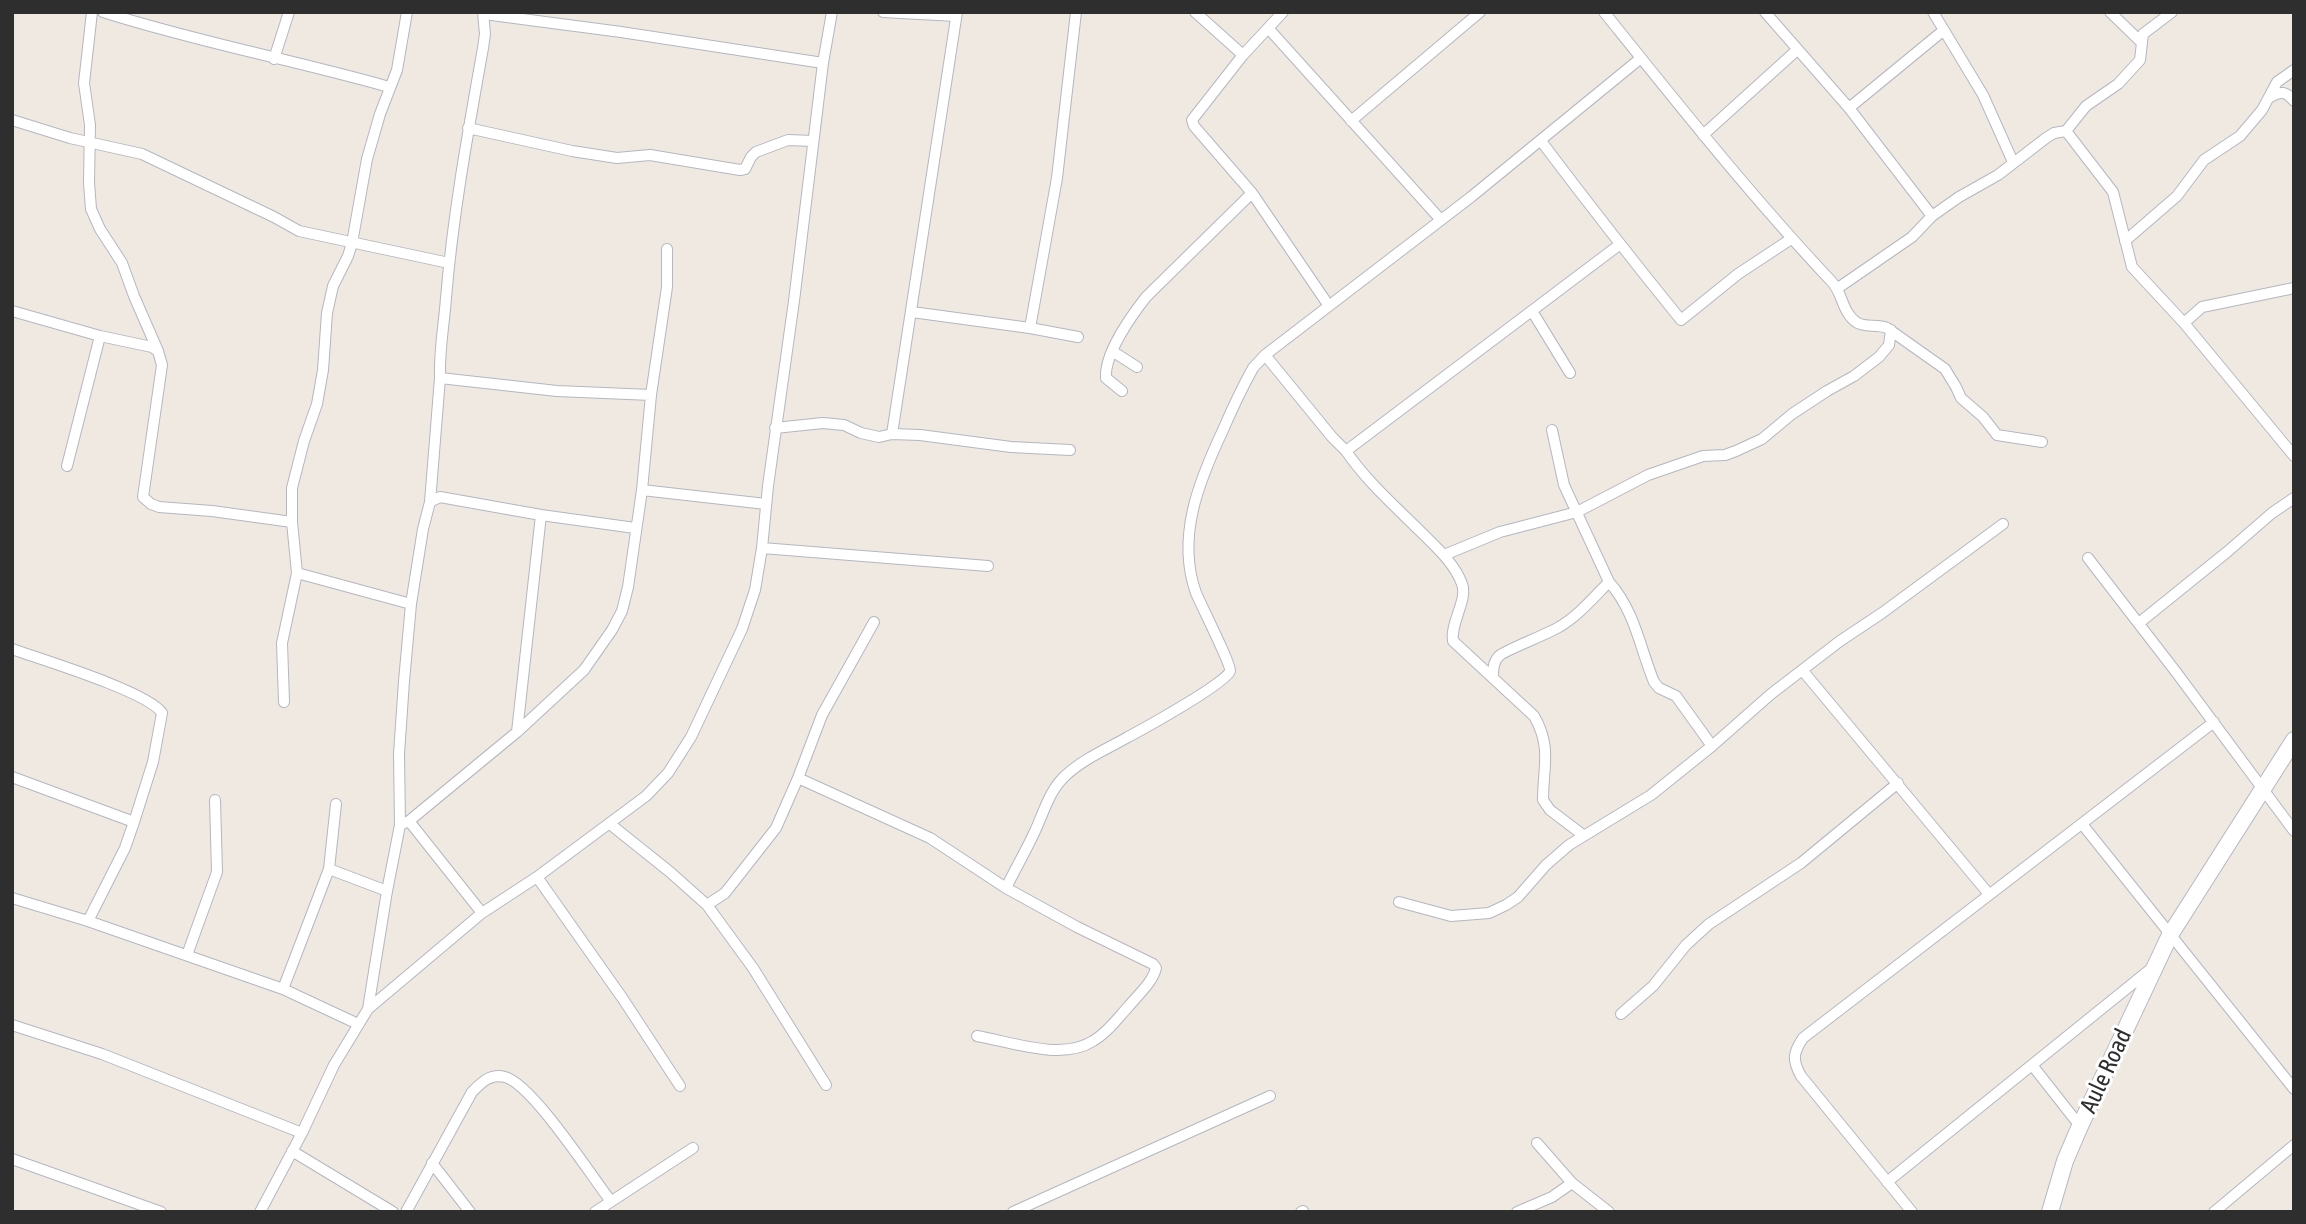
<!DOCTYPE html>
<style>
body{margin:0}
#map{position:relative;width:2306px;height:1224px;overflow:hidden;background:#efe9e1;font-family:"Asap Condensed",sans-serif}
canvas{display:block}
.frame{position:absolute;inset:0;border:14px solid #2e2e2e;pointer-events:none}
</style>
<div id="map">
<canvas width="2306" height="1224"></canvas>
<div class="frame"></div>
</div>
<script>
const c = document.querySelector('canvas').getContext('2d');
c.lineJoin = 'round';
function stroke(path, color, width, dash) { c.strokeStyle = color; c.lineWidth = width; c.lineCap = dash ? 'butt' : 'round'; c.setLineDash(dash || []); c.stroke(path); }
function label(font, color, halo, rows, align = 'center') {
  c.font = font + ' "Asap Condensed",sans-serif'; c.lineWidth = 6; c.setLineDash([]); c.textBaseline = 'middle'; c.strokeStyle = halo; c.fillStyle = color; for (const [text, x, y, turn = 0] of rows) {
    c.save(); c.translate(x, y); c.rotate((+turn || 0) * Math.PI / 180); c.textAlign = isNaN(turn) ? turn : align; if (halo) c.strokeText(text, 0, 0); c.fillText(text, 0, 0); c.restore();
  }
}
const street = new Path2D(`
 M 92,12 L 84,83 L 90,125 L 89,183 L 91,209 L 100,229 L 122,263 L 134,296 L 158,351 L 162,365 L 143,497 L 151,504 L 159,507 L 212,511 L 292,522
 M 103,12 C 197,42 294,60 389,87
 M 883,12 L 956,16
 M 1195,12 L 1243,55
 M 1283,12 L 1243,55 L 1192,120 L 1194,126 L 1252,193 L 1329,306
 M 1604,12 C 1678,104 1751,196 1832,282 C 1843,294 1842,312 1856,322 C 1864,328 1877,324 1887,328 L 1945,369 L 1956,387 L 1961,398 L 1983,417 L 1997,435 L 2042,442
 M 1765,12 L 1849,108 L 1932,216
 M 1933,12 L 1983,95 L 2013,162
 M 2110,12 L 2142,43
 M 484,14 L 621,32 L 823,63
 M 1268,28 L 1441,220
 M 274,59 L 289,12
 M 2270,97 C 2281,91 2286,91 2294,101
 M 1849,108 L 1944,30
 M 12,120 L 70,138 L 142,154 L 274,217 L 299,231 L 449,263
 M 1351,121 L 1480,12
 M 468,128 L 572,151 L 617,158 L 650,155 L 740,170 L 745,169 L 751,157 L 756,152 L 788,140 L 813,141
 M 2066,131 L 2113,192 L 2132,267 L 2184,323 L 2294,456
 M 1703,135 L 1797,50
 M 1541,141 C 1587,202 1633,261 1681,320 L 1738,274 L 1791,239
 M 2125,241 L 2177,196 L 2204,160 L 2240,136 L 2262,110 L 2277,82 L 2294,70
 M 1838,288 L 1912,237 L 1932,216 L 1959,197 L 1998,175 L 2046,138 L 2054,133 L 2066,131 L 2086,106 L 2118,84 L 2140,60 L 2143,34 L 2172,12
 M 12,311 L 100,336 L 152,347 L 158,351
 M 1532,311 L 1570,373
 M 912,312 L 1030,328 L 1078,337
 M 2184,323 L 2202,307 L 2294,288
 M 1030,328 L 1057,178 L 1076,12
 M 1112,351 L 1137,367
 M 1265,355 L 1332,437 L 1346,451 L 1619,245
 M 440,378 C 439,351 444,325 446,298 C 453,214 468,132 483,48 L 485,34 L 483,12
 M 1122,391 L 1106,378 C 1104,354 1132,315 1146,297 L 1252,193
 M 775,428 L 823,423 L 844,425 L 861,433 L 879,437 L 892,434 L 920,435 L 1011,447 L 1070,450
 M 1552,430 L 1564,485 L 1609,582 C 1635,611 1640,648 1654,682 L 1659,688 L 1676,696 L 1712,746
 M 892,434 L 957,12
 M 1346,451 C 1367,482 1396,507 1422,533 C 1437,548 1455,564 1462,584 C 1468,600 1450,623 1453,641 L 1534,716 C 1552,747 1543,767 1543,800 L 1550,810 L 1583,835
 M 67,466 L 100,336
 M 642,490 L 766,504
 M 430,502 L 440,497 L 541,515 L 635,528
 M 762,548 L 988,566
 M 1444,555 L 1500,532 L 1577,512 L 1648,475 L 1703,456 L 1725,455 L 1736,451 L 1762,439 L 1792,414 L 1827,391 L 1854,376 L 1879,357 L 1889,345 L 1891,330
 M 2088,558 L 2176,672 L 2294,831
 M 297,573 L 411,604
 M 2139,623 L 2227,552 L 2272,513 L 2294,498
 M 12,649 C 40,659 149,692 162,713 L 153,762 L 134,822 L 125,848 L 88,921
 M 1803,671 L 1988,893
 M 1493,678 C 1493,670 1493,662 1499,656 C 1505,650 1546,635 1559,627 C 1578,616 1593,598 1609,582
 M 284,702 L 282,643 L 297,573 L 292,522 L 292,488 L 304,441 L 317,404 L 323,370 L 327,313 L 333,286 L 348,256 L 352,243 L 367,159 L 380,114 L 397,70 L 407,12
 M 517,732 L 541,515
 M 12,777 L 134,822
 M 798,778 L 930,838 L 1006,888 L 1077,927 L 1153,964 L 1156,968 C 1153,982 1137,996 1128,1007 C 1117,1019 1107,1033 1093,1041 C 1062,1061 1011,1042 977,1036
 M 409,821 L 482,913
 M 610,824 L 670,872 L 707,905 L 753,968 L 826,1085
 M 2082,824 L 2294,1089
 M 400,825 L 409,821 L 517,732 L 584,670 L 612,630 L 622,611 L 628,587 L 642,490 L 651,395 L 667,287 L 667,249
 M 329,869 L 387,891
 M 537,877 L 623,999 L 680,1086
 M 1006,888 C 1015,869 1026,851 1035,831 C 1044,812 1049,791 1065,776 C 1083,759 1107,749 1128,737 C 1143,729 1228,682 1230,671 C 1231,664 1201,605 1196,593 C 1176,537 1199,481 1223,430 C 1232,409 1242,388 1253,368 L 1265,355 L 1471,197 L 1641,58
 M 12,898 L 88,921 L 283,989 L 358,1024
 M 1399,902 L 1451,916 L 1489,913 L 1506,905 L 1518,897 L 1546,865 L 1569,845 L 1651,795 L 1712,746 L 1771,694 L 1840,641 L 1882,613 L 2003,524
 M 707,905 L 725,893 L 776,828 L 798,778 L 822,715 L 874,622
 M 187,955 L 217,872 L 215,800
 M 283,989 L 329,869 L 336,804
 M 368,1009 L 387,891 L 400,825 L 399,754 L 404,681 L 411,604 L 423,529 L 430,502 L 440,378 L 557,391 L 651,395
 M 1621,1014 L 1653,986 L 1686,945 L 1709,924 L 1801,863 L 1898,783
 M 12,1025 L 102,1054 L 302,1133
 M 2032,1065 L 2080,1126
 M 1537,1143 L 1572,1183 L 1609,1212
 M 292,1151 L 393,1212
 M 12,1159 L 161,1212
 M 432,1163 L 470,1212
 M 1887,1182 L 2152,968
 M 260,1212 L 302,1133 L 334,1065 L 368,1009 L 482,913 L 537,877 L 646,796 L 668,773 L 691,737 L 742,629 L 755,590 L 762,548 L 768,486 L 794,301 L 823,63 L 832,12
 M 406,1212 L 472,1092 C 481,1083 490,1073 505,1077 C 532,1084 590,1174 610,1200
 M 595,1212 L 693,1148
 M 1013,1212 L 1270,1096
 M 1301,1212 L 1303,1211
 M 1517,1212 L 1552,1197 L 1572,1183
 M 1912,1212 L 1801,1076 C 1792,1060 1793,1053 1803,1038 L 2214,722
 M 2214,1212 L 2294,1145`);
const secondary = new Path2D(`
 M 2050,1212 L 2065,1161 L 2080,1126 L 2170,935 L 2294,740`);
const streetNames = [
 ["Aule Road",2106,1071,-65]
];
stroke(street, '#b4b7c1', 12);
stroke(secondary, '#b4b7c1', 18);
stroke(street, '#fff', 10);
stroke(secondary, '#fff', 16);
label('24px', '#2e2e2e', '#fff', streetNames);
</script>
